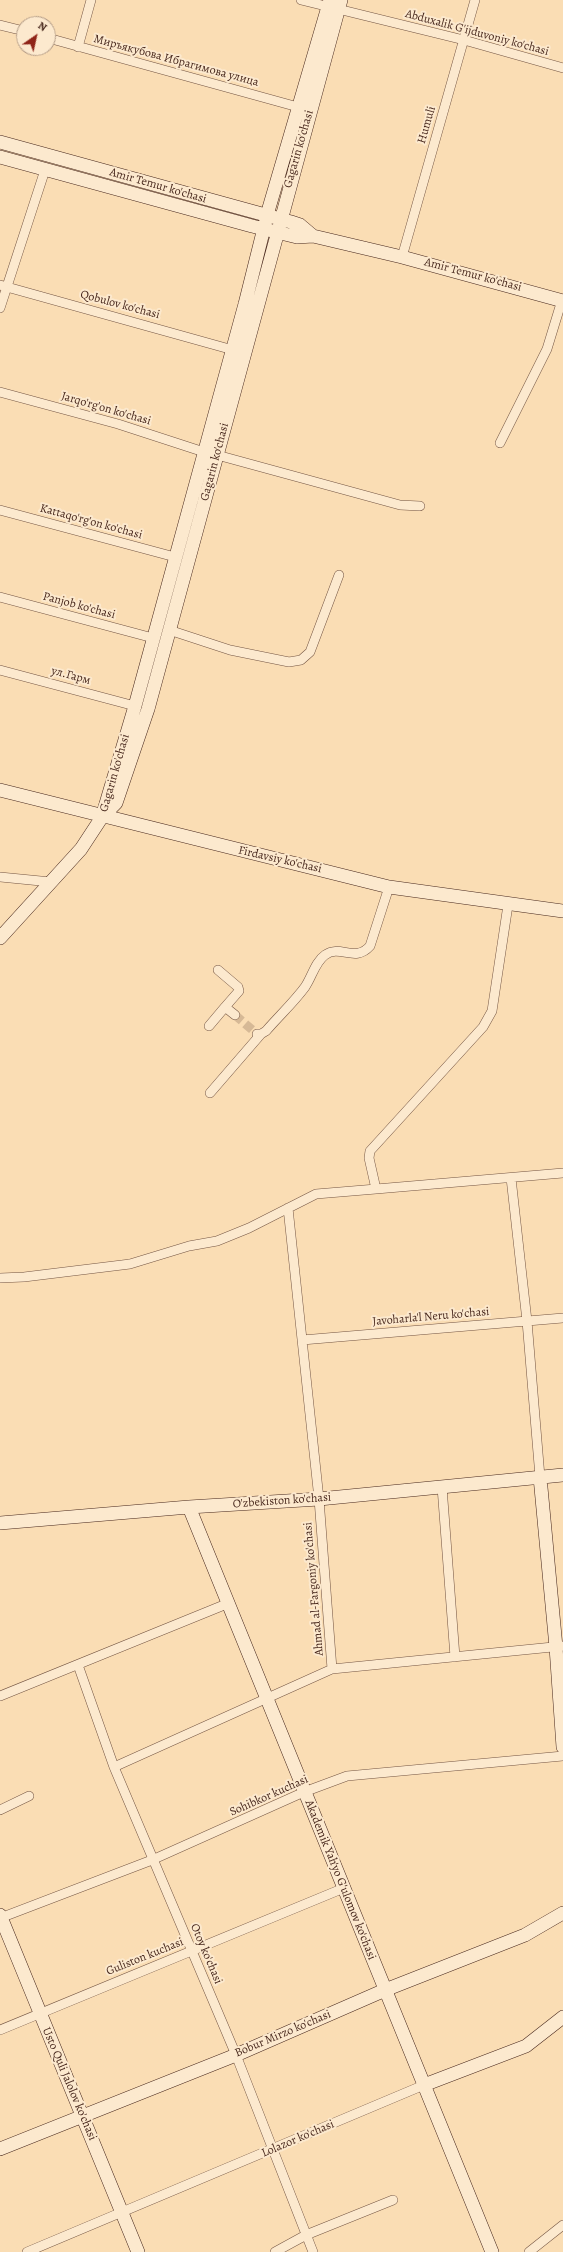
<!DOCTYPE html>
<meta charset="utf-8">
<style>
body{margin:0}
#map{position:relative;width:563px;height:2252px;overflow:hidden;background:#faddb4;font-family:Alegreya,serif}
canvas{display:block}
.north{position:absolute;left:16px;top:16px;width:40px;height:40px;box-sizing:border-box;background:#fce9ce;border:1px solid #b49c87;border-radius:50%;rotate:34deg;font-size:11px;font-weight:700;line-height:16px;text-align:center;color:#48281d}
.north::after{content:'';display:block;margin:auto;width:14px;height:18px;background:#8f2418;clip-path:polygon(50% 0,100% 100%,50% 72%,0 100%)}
</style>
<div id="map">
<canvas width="563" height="2252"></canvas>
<div class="north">N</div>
</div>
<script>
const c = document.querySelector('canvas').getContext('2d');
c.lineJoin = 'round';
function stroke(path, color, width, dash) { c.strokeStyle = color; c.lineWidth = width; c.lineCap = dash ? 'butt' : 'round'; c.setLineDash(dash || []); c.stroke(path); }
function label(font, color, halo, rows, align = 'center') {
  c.font = font + ' Alegreya,serif'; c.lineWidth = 4; c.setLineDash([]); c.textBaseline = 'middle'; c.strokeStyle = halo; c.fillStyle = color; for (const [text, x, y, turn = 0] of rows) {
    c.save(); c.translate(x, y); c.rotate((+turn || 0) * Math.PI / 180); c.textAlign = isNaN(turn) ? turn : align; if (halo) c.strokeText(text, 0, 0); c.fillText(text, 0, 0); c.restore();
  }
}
const streetTunnel = new Path2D(`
 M 235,1015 L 257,1034`);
const street = new Path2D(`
 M 301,0 L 464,40 L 563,68
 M 0,25 L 24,31
 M 48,38 L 298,107
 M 78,47 L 91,0
 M 402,257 L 475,0
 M 0,285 L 233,350
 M 0,308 L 45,170
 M 0,392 L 118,424 L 204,452
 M 500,443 L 547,349 L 562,300
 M 217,455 L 400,505 L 420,506
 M 0,510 L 175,557
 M 0,597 L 153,638
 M 169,630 L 230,650 L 289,662 L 301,660 L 310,652 L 339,575
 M 0,670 L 135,706
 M 0,877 L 51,882
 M 218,970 L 238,987 L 239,991 L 225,1007
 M 209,1026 L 225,1007 L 235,1015
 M 257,1034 L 261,1034 L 266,1031 C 279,1016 294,1002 305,987 C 312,977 315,962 325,955 C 340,944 355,963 370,946 L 389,887
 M 210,1093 L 261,1034
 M 511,1178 L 527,1321 L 540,1477
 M 376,1189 L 563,1173
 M 288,1208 L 319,1499 L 332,1669
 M 0,1278 L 24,1277 L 130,1264 L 189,1246 L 217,1241 L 249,1228 L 316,1194 L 376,1189 L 369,1158 L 370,1151 L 483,1027 L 492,1011 L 508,905
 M 302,1340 L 563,1318
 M 442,1487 L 455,1657
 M 78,1665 L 114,1767 L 236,2055 L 313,2252
 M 0,1696 L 229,1603
 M 114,1767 L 332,1669 L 563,1646
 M 0,1810 L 29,1796
 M 0,1918 L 152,1860 L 304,1792 L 347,1776 L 563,1756
 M 0,2030 L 344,1888
 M 27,2252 L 424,2085
 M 275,2252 L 306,2235 L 393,2200
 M 529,2252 L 563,2225`);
const secondary = new Path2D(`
 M 0,142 L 291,222 L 300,225 L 313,236
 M 0,157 L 252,226 L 297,237 L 313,236 L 402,257 L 563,301
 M 0,790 L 389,887 L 563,911
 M 102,817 L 116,803 L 148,709 L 341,0
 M 0,938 L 81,849 L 102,817 L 135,706 L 245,304 L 269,208 L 330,0
 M 540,1477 L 556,1647 L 563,1747
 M 189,1507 L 492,2252
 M 0,1523 L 189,1507 L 319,1499 L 563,1475
 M 0,1915 L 138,2252
 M 424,2085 L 526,2046 L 563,2017
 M 0,2149 L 236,2055 L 385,1990 L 525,1935 L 563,1913`);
const streetNames = [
 ["Abduxalik G'ijduvoniy ko'chasi",477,33,15],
 ["Миръякубова Ибрагимова улица",176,61,15],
 ["Humuli",427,125,-74],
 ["Gagarin ko'chasi",299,149,-74],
 ["Amir Temur ko'chasi",158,186,16],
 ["Amir Temur ko'chasi",473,275,15],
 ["Qobulov ko'chasi",120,305,15],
 ["Jarqo'rg'on ko'chasi",106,409,16],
 ["Gagarin ko'chasi",215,462,-75],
 ["Kattaqo'rg'on ko'chasi",91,522,15],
 ["Panjob ko'chasi",79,606,15],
 ["ул.Гарм",71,676,15],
 ["Gagarin ko'chasi",115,773,-74],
 ["Firdavsiy ko'chasi",280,860,13],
 ["Javoharla'l Neru ko'chasi",431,1317,-5],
 ["O'zbekiston ko'chasi",282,1501,-4],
 ["Ahmad al-Fargoniy ko'chasi",314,1589,-95],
 ["Sohibkor kuchasi",269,1796,-24],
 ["Akademik Yah'yo G'ulomov ko'chasi",340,1880,68],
 ["Otoy ko'chasi",206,1954,67],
 ["Guliston kuchasi",145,1957,-22],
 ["Bobur Mirzo ko'chasi",283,2034,-23],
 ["Usto Quli Jalolov ko'chasi",69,2084,67],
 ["Lolazor ko'chasi",298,2139,-23]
];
stroke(streetTunnel, '#d6b996', 9, [9, 4.5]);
stroke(street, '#745543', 10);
stroke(secondary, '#48281d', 14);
stroke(street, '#fce9ce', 9);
stroke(secondary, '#fce9ce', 13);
label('12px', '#48281d', '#fce9ce', streetNames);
</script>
